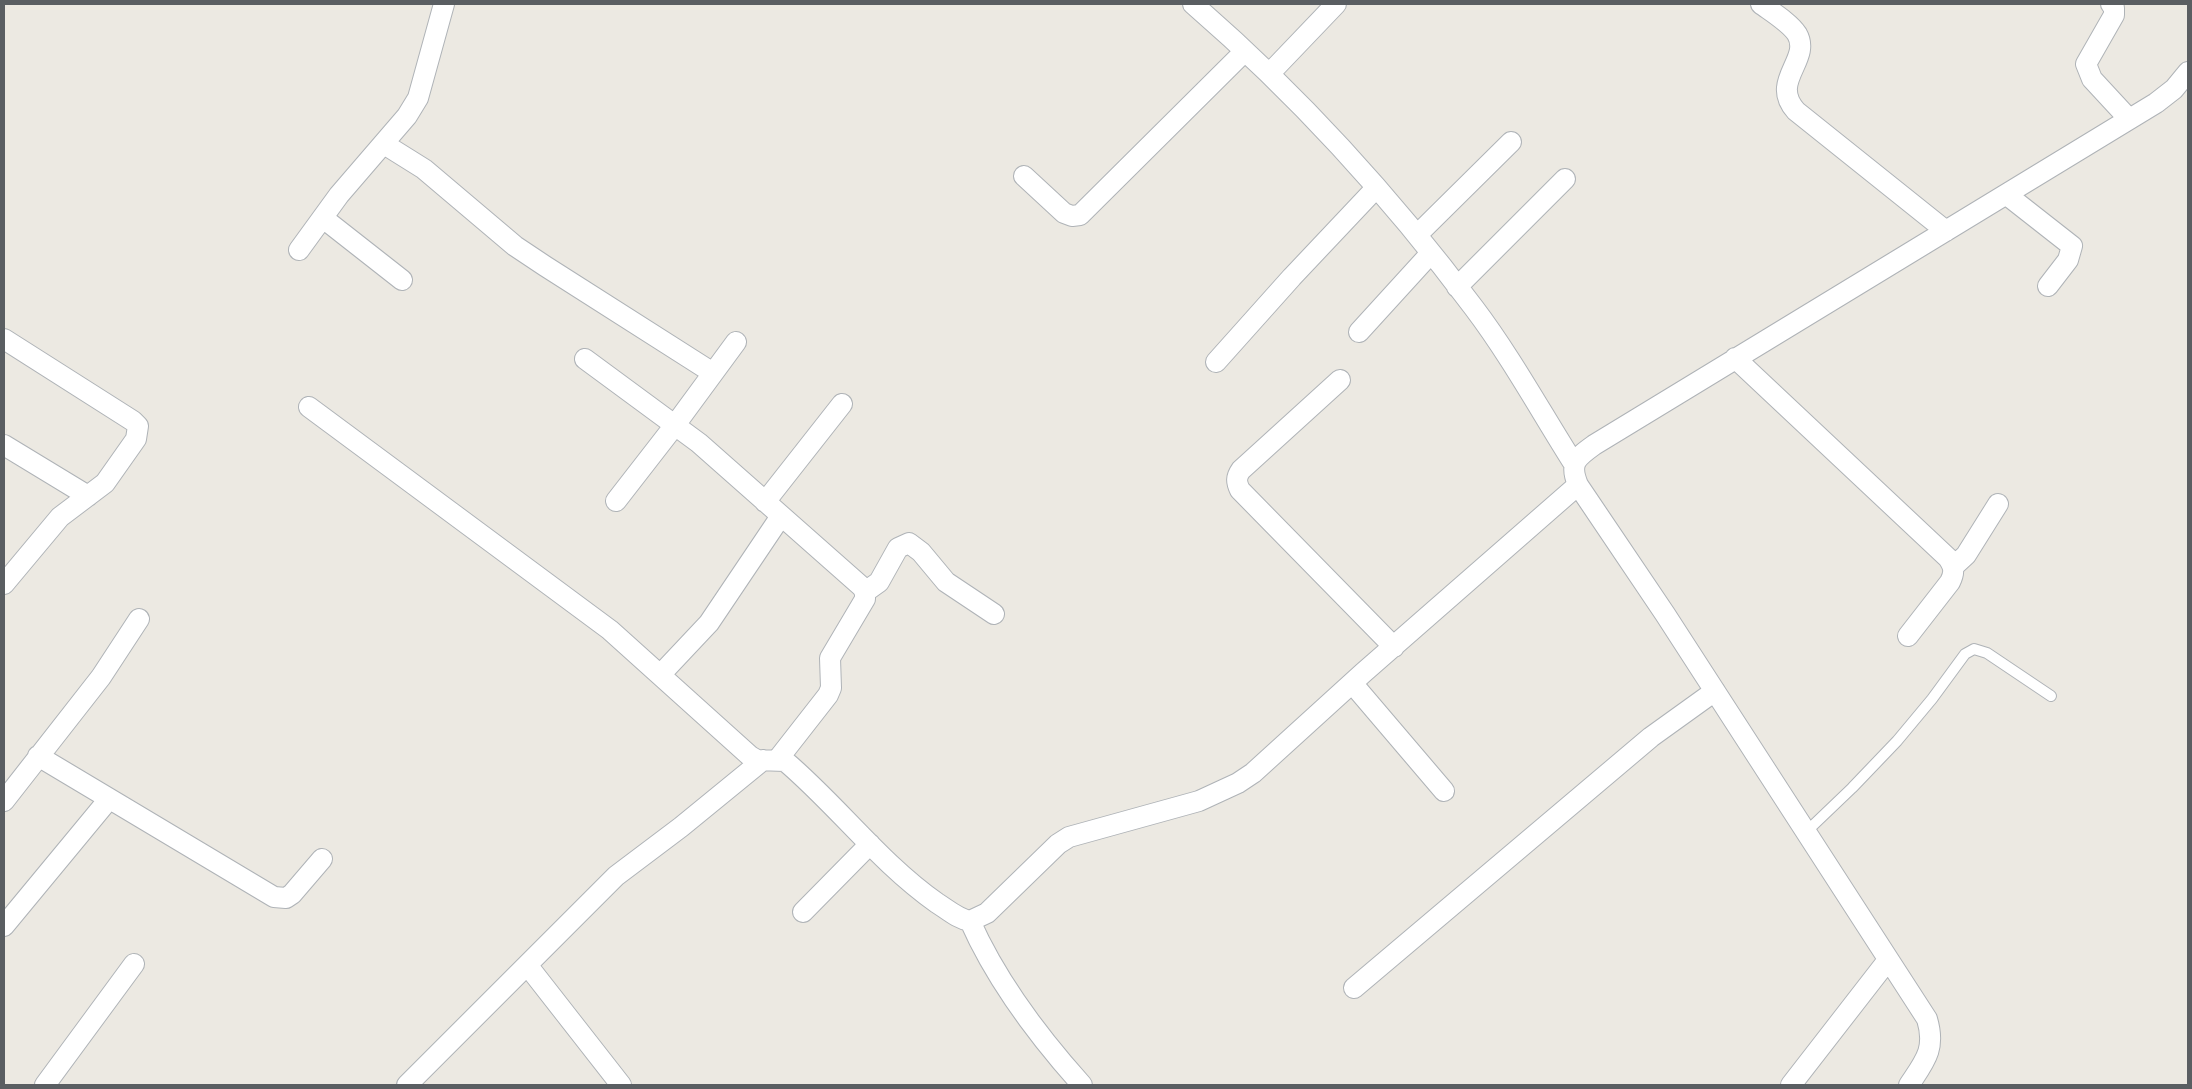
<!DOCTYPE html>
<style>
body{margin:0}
#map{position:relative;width:2192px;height:1089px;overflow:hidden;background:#ece9e2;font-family:Commissioner,sans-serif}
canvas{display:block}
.frame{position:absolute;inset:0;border:5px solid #5a5e62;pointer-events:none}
</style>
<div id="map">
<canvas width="2192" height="1089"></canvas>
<div class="frame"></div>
</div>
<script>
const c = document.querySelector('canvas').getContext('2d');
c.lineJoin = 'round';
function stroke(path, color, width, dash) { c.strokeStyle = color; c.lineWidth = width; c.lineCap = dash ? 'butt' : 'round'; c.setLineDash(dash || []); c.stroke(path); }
const service = new Path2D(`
 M 1806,832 L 1852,788 L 1897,741 L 1932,699 L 1965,654 L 1974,649 L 1987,653 L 2051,696`);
const minor = new Path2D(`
 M 1193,4 C 1298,95 1391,197 1474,308 C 1511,357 1541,412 1574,464
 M 1761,4 C 1772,12 1790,23 1797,34 C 1812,60 1769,81 1796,111 L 1946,231
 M 2111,4 L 2114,8 L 2114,15 L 2086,64 L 2092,79 L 2129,119
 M 1270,73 L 1336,4
 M 384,144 L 424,169 L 515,246 L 545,266 L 713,373
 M 1024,176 L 1064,213 L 1072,216 L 1080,215 L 1245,51
 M 2007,195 L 2072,246 L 2068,260 L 2048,286
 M 323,218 L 402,280
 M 1417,235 L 1511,142
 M 299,250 L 339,195 L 407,116 L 418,98 L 444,4
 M 1457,287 L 1565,179
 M 1359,332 L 1431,253
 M 4,339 L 133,421 L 138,426 L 136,439 L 105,483 L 60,517 L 4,584
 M 1735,358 L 1948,558 C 1954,567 1955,572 1950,582 L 1908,636
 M 585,359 L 699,443 L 862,587 L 865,592 L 865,599 L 830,658 L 831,688 L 828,695 L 778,759
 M 1216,362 L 1292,277 L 1376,188
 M 1340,380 L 1241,470 C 1236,477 1236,482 1240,490 L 1394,647
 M 309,407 L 610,630 L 750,756 L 757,760 L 785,761 C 838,806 880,863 937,903 C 948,910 958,919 970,921 L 987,913 L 1058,844 L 1069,837 L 1199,801 L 1238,783 L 1253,773 L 1363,673 L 1578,485
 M 4,445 L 88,496
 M 616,501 L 675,425 L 736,342
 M 765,502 L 842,404
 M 1953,567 L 1966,555 L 1998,504
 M 865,592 L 879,582 L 898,548 L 909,543 L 921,552 L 946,582 L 994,614
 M 661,674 L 709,623 L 781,516
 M 1352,683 L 1444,791
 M 38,756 L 274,897 L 286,898 L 292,894 L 322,859
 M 4,801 L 101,677 L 139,619
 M 803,912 L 870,844
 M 970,921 C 997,982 1038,1036 1082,1085
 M 4,926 L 109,799
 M 528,966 L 621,1085
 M 1354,988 L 1651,737 L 1715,691
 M 45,1085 L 134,964
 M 407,1085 L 616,876 L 681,827 L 763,760
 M 1791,1085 L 1888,960
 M 1909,1085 C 1925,1061 1936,1049 1927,1019 L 1665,614 L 1578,485 C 1569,463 1576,458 1594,445 L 2156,103 L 2174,89 L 2188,72`);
stroke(service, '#afb3b7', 12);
stroke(minor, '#afb3b7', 22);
stroke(service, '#fff', 10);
stroke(minor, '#fff', 20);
</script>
